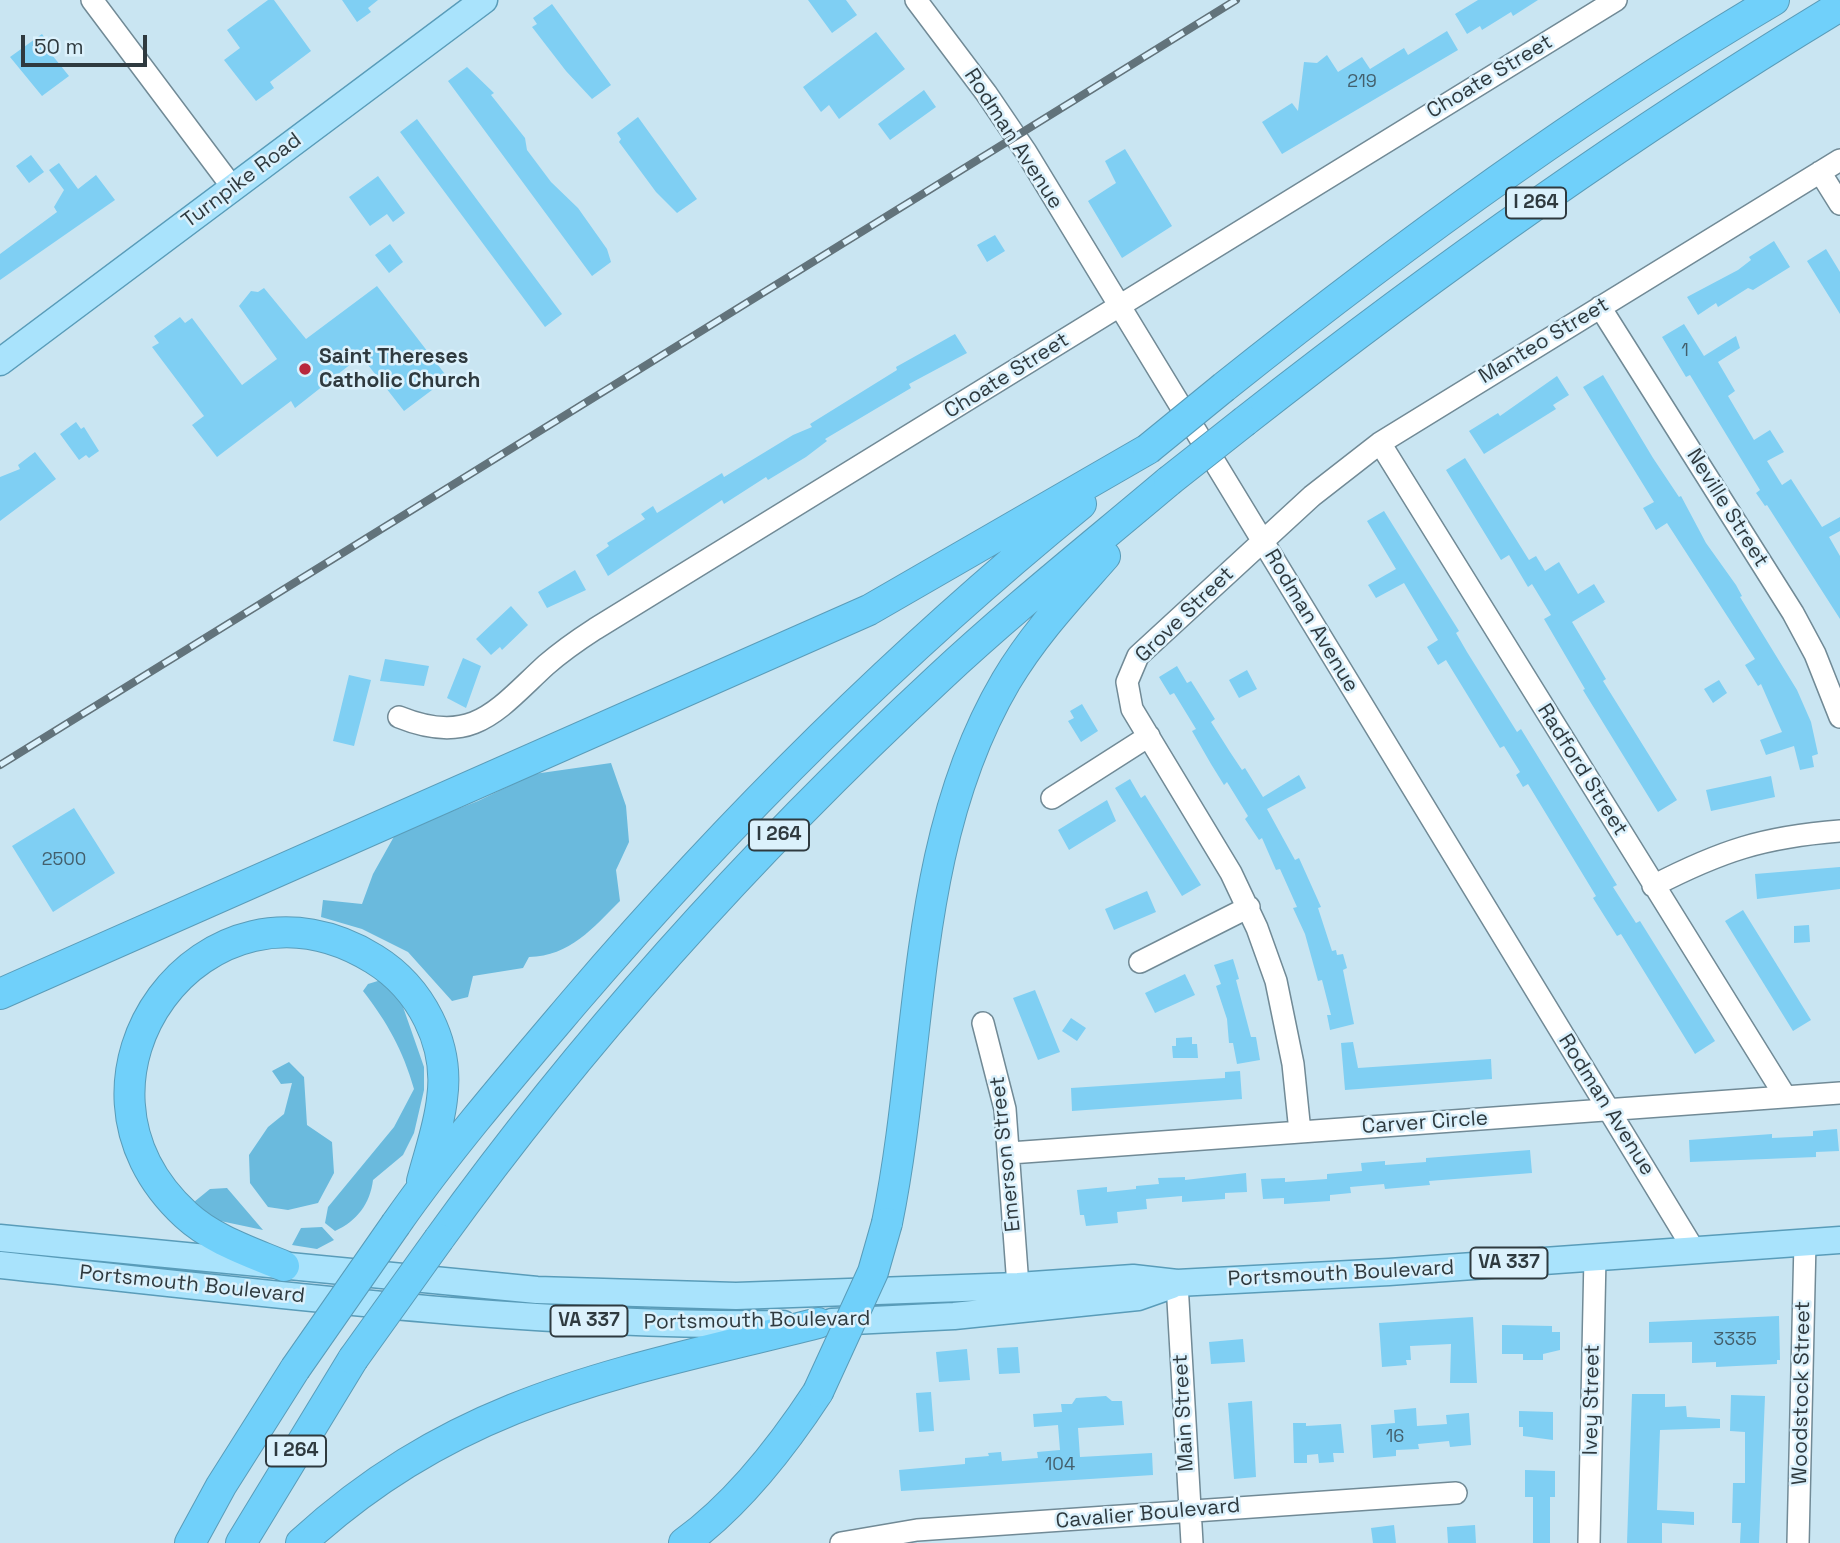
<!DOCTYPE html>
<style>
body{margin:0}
#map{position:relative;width:1840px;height:1543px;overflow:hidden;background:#c9e5f2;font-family:"Space Grotesk",sans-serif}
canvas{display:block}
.scale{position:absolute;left:21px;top:35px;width:126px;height:32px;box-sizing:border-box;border:4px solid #2f3a3f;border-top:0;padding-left:9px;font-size:21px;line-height:24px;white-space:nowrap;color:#2f3a3f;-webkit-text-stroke:5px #dbf1fc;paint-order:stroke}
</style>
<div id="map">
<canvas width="1840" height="1543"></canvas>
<div class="scale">50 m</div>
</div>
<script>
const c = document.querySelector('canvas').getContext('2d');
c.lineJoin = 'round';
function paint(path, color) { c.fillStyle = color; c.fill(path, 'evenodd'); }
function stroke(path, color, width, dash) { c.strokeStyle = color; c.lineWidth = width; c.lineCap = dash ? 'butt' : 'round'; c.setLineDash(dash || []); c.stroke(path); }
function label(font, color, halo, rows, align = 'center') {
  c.font = font + ' "Space Grotesk",sans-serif'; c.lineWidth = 5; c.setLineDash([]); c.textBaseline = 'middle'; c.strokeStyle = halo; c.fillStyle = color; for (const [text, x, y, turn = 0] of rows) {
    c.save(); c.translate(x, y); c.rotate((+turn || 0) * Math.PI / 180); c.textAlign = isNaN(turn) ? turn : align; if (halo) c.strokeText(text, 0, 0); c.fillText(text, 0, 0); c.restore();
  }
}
const forest = new Path2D(`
 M 611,763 L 626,806 L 629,842 L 616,870 L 620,901 C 593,928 570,956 529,957 L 523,968 L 473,976 L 468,997 L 452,1001 L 408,952 L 362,929 L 321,917 L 323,900 L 362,904 L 373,874 L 396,833 L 478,801 L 534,774 Z
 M 381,980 L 402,1004 L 424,1067 L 424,1090 L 414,1133 L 403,1155 L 373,1180 C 370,1204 357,1221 335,1231 L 325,1223 L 328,1207 L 394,1127 L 414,1089 C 403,1050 387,1022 363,991 L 368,984 Z
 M 289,1062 L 304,1077 L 307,1125 L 332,1142 L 334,1173 L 318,1203 L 288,1210 L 268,1207 L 250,1183 L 249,1155 L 268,1127 L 284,1114 L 292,1083 L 281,1084 L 272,1071 Z
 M 227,1188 L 263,1230 L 211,1219 L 194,1202 L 210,1189 Z
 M 322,1227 L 334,1240 L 317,1249 L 292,1245 L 301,1228 Z`);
const building = new Path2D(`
 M 268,0 L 274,0 L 311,51 L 270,82 L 274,88 L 256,101 L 224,60 L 240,48 L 227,30 Z
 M 342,0 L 378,0 L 368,8 L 371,12 L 357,22 Z
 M 808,0 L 846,0 L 857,15 L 832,33 Z
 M 1478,0 L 1538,0 L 1513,16 L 1511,12 L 1482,30 L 1480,26 L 1467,34 L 1455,14 Z
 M 552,4 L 611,85 L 592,99 L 566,71 L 532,27 L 537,24 L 533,18 Z
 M 1447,31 L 1458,50 L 1282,154 L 1262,122 L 1292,103 L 1298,111 L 1304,62 L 1317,63 L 1327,55 L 1338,72 L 1362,57 L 1370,69 L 1404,48 L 1408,55 Z
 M 876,32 L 905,69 L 839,119 L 829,105 L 821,112 L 803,87 Z
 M 42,34 L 52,48 L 48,50 L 69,76 L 42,96 L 10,57 Z
 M 467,67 L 494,93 L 491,95 L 525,138 L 527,150 L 551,182 L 578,208 L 607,249 L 611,262 L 592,276 L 448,81 Z
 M 924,90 L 936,107 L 890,140 L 878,124 Z
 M 638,117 L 697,199 L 677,213 L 656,192 L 619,142 L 621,139 L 617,133 Z
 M 417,119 L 562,314 L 545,327 L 400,132 Z
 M 1125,149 L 1172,226 L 1122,258 L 1088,201 L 1116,183 L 1105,161 Z
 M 31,155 L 44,172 L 29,183 L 16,166 Z
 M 59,163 L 78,189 L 96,175 L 115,200 L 0,280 L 0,254 L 57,212 L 54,207 L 64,190 L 49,170 Z
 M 378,176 L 405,213 L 393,222 L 387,214 L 370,226 L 349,197 Z
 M 995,235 L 1005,251 L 987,262 L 977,245 Z
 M 1774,241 L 1790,267 L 1753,290 L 1748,288 L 1718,307 L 1716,303 L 1698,315 L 1687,297 L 1738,270 L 1751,260 L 1749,257 Z
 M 390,244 L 403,262 L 389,273 L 375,255 Z
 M 1826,249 L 1840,272 L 1840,314 L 1807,261 Z
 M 377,286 L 448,378 L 404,411 L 361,356 L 295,408 L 291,401 L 217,457 L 192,425 L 204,416 L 152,347 L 159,343 L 154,336 L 180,317 L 185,323 L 192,318 L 242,385 L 277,359 L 239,306 L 251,291 L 258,292 L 264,288 L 306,339 Z
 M 1684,324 L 1704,356 L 1736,336 L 1740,348 L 1718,362 L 1735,391 L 1728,396 L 1754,440 L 1770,430 L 1784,452 L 1767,461 L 1782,485 L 1791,479 L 1822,527 L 1840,517 L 1840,531 L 1829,537 L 1840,556 L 1840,619 L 1767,505 L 1765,506 L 1756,493 L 1760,490 L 1690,375 L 1686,377 L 1662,337 Z
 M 955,334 L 967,353 L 909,384 L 911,388 L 825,439 L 827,441 L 806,457 L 768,480 L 766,477 L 724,504 L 722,500 L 608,576 L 596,555 L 609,546 L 607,543 L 645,519 L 641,514 L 653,506 L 657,513 L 722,473 L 724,477 L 793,435 L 812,427 L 810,424 L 897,370 L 896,367 Z
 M 1603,375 L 1653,458 L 1679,497 L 1681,496 L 1706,543 L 1736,585 L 1742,596 L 1740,597 L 1797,690 L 1811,722 L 1818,754 L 1812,756 L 1814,767 L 1800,770 L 1794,746 L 1766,755 L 1760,740 L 1782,732 L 1761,684 L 1758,686 L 1745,665 L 1755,659 L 1667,523 L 1656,530 L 1643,508 L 1654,502 L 1583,387 Z
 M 1557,376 L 1569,395 L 1553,405 L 1556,409 L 1484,454 L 1469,431 L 1498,413 L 1500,416 Z
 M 76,422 L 81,429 L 84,427 L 99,451 L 89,458 L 86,455 L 79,460 L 60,434 Z
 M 35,452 L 56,479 L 0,521 L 0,477 L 20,469 L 18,465 Z
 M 1465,458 L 1529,560 L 1536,556 L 1545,571 L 1559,562 L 1578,594 L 1594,584 L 1605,602 L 1572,622 L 1606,679 L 1603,681 L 1677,800 L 1658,812 L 1583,690 L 1585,689 L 1544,619 L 1551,615 L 1532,584 L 1528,587 L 1509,555 L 1501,560 L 1446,470 Z
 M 1384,511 L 1459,631 L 1456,633 L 1467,652 L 1517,732 L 1521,729 L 1617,885 L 1613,887 L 1636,923 L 1640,921 L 1715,1041 L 1695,1054 L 1621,934 L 1617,936 L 1593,898 L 1596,896 L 1528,784 L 1523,787 L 1516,775 L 1520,772 L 1504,746 L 1500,748 L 1446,660 L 1438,665 L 1427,647 L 1438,640 L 1404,583 L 1376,598 L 1368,585 L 1396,569 L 1367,521 Z
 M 575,570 L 586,590 L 547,608 L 538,592 Z
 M 511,606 L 528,625 L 502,650 L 500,647 L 491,655 L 476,639 Z
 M 463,658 L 481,666 L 466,708 L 447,698 Z
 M 385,659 L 429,666 L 424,686 L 380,681 Z
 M 1177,666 L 1187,683 L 1191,681 L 1215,719 L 1211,722 L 1230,752 L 1242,770 L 1245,768 L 1263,797 L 1299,775 L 1306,788 L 1267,809 L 1295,860 L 1299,858 L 1321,907 L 1318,908 L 1332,951 L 1336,950 L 1337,955 L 1343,954 L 1347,968 L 1343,970 L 1354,1024 L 1330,1030 L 1327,1015 L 1331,1015 L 1322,980 L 1318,981 L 1305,934 L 1293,908 L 1297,907 L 1280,869 L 1276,870 L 1262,838 L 1259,840 L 1245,819 L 1248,816 L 1227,782 L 1224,785 L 1211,764 L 1192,731 L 1196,729 L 1174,693 L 1170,695 L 1159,677 Z
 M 1247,670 L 1257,689 L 1239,698 L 1229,680 Z
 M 349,675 L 371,680 L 354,746 L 333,741 Z
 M 1719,680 L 1727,693 L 1713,703 L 1704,689 Z
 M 1082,704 L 1098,731 L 1081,742 L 1068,721 L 1074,718 L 1070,711 Z
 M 1771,776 L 1775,797 L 1711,811 L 1706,790 Z
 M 1130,779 L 1141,798 L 1145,795 L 1201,885 L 1182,896 L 1115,788 Z
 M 1107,800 L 1116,821 L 1069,850 L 1058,830 Z
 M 74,808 L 115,873 L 53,912 L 12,846 Z
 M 1840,867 L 1840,889 L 1757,899 L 1755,874 Z
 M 1147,891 L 1156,912 L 1114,930 L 1105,909 Z
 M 1743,910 L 1811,1020 L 1793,1031 L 1725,921 Z
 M 1809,925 L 1810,942 L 1794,943 L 1794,926 Z
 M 1233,959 L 1239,979 L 1236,980 L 1251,1037 L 1256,1037 L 1260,1060 L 1237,1064 L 1233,1043 L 1229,1043 L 1227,1019 L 1216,986 L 1221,984 L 1214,965 Z
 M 1185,974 L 1195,995 L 1155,1013 L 1145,993 Z
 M 1035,990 L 1060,1052 L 1038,1060 L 1013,998 Z
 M 1071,1018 L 1086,1028 L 1077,1041 L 1062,1031 Z
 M 1192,1037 L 1192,1044 L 1197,1044 L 1198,1058 L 1173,1058 L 1172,1046 L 1176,1046 L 1176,1038 Z
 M 1353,1042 L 1358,1068 L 1491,1059 L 1492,1079 L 1345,1090 L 1341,1043 Z
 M 1240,1071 L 1242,1099 L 1072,1111 L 1071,1088 L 1225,1078 L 1225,1072 Z
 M 1837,1129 L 1839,1151 L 1816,1152 L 1816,1157 L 1690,1162 L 1689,1140 L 1772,1134 L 1772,1138 L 1813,1136 L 1813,1131 Z
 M 1530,1150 L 1532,1173 L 1429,1181 L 1430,1185 L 1385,1189 L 1384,1184 L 1350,1187 L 1351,1193 L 1330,1195 L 1330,1201 L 1284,1204 L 1284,1198 L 1263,1199 L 1261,1179 L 1285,1178 L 1285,1182 L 1327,1179 L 1327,1174 L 1362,1171 L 1361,1163 L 1385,1161 L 1385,1165 L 1426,1162 L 1426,1158 Z
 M 1246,1173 L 1247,1192 L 1225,1193 L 1225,1199 L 1182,1202 L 1182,1196 L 1146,1199 L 1147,1209 L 1117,1212 L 1118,1223 L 1086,1226 L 1084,1215 L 1080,1215 L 1077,1190 L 1107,1187 L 1107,1192 L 1136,1189 L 1136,1186 L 1159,1184 L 1158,1178 L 1185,1177 L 1185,1180 Z
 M 1779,1316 L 1780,1360 L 1777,1360 L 1777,1364 L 1716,1367 L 1716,1362 L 1692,1363 L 1692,1342 L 1649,1343 L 1649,1322 Z
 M 1473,1317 L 1477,1383 L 1450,1383 L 1451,1344 L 1410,1346 L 1411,1360 L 1406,1360 L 1407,1365 L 1382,1367 L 1379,1323 Z
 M 1502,1325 L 1552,1326 L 1552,1332 L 1560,1332 L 1560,1350 L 1543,1354 L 1543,1360 L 1523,1360 L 1523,1354 L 1502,1354 Z
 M 1243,1339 L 1245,1362 L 1211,1364 L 1209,1342 Z
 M 1018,1347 L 1020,1373 L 999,1374 L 997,1348 Z
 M 967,1349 L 970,1380 L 939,1382 L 936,1352 Z
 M 931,1392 L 934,1431 L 919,1432 L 916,1393 Z
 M 1632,1394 L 1665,1394 L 1665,1407 L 1686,1406 L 1687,1417 L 1720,1419 L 1720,1428 L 1660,1430 L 1657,1510 L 1694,1512 L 1694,1525 L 1662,1523 L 1662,1543 L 1627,1543 Z
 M 1731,1395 L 1765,1396 L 1759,1543 L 1740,1543 L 1741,1523 L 1732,1523 L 1733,1483 L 1745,1483 L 1745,1432 L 1730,1431 Z
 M 1106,1396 L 1112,1401 L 1122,1401 L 1124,1425 L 1078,1428 L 1080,1457 L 1152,1453 L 1153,1475 L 901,1491 L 899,1470 L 965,1464 L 965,1458 L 989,1456 L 988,1453 L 1001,1452 L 1002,1461 L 1038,1458 L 1037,1452 L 1060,1450 L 1058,1425 L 1034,1427 L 1033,1414 L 1062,1412 L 1061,1404 L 1072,1404 L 1076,1398 Z
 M 1252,1401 L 1256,1477 L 1234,1479 L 1228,1403 Z
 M 1416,1408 L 1417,1426 L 1447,1424 L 1446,1415 L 1469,1413 L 1471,1445 L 1450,1447 L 1449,1441 L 1418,1444 L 1419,1449 L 1396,1450 L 1396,1456 L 1373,1458 L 1371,1425 L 1395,1423 L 1394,1410 Z
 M 1519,1411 L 1553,1412 L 1553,1440 L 1523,1436 L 1523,1427 L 1519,1427 Z
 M 1293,1423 L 1306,1423 L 1306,1426 L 1341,1424 L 1344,1453 L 1333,1453 L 1334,1462 L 1319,1463 L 1318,1454 L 1307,1455 L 1307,1463 L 1294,1463 Z
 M 1525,1470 L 1555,1471 L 1555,1497 L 1550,1497 L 1550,1543 L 1533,1543 L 1533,1497 L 1525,1497 Z
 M 1394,1525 L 1396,1543 L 1373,1543 L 1371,1528 Z
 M 1475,1525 L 1476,1543 L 1448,1543 L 1447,1527 Z`);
const minor = new Path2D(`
 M 92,0 L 233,188
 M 916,0 L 986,93 L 1026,152 L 1694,1250
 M 1820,172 L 1840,204
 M 1600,307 L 1793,613 L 1815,654 L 1840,717
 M 1380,443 L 1785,1096
 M 399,717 C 473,747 497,710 546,665 C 561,652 578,640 595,629 L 1616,0
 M 1052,798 L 1149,736
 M 1653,886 C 1721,851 1763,837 1840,831
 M 1140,962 L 1249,907
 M 983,1023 L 1005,1109 L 1018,1286
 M 1300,1132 L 1293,1064 L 1276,981 L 1257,928 L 1231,873 L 1132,709 L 1127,682 L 1138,656 L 1312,496 L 1380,443 L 1840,160
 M 1010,1153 L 1840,1093
 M 1177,1283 L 1192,1543
 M 841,1543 L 917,1530 L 1456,1493
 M 1589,1543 L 1595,1257
 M 1798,1543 L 1805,1242`);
const major = new Path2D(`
 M 0,362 L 484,0
 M 0,1238 L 537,1290 L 736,1296 L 1018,1286 L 1133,1278 L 1177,1283 L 1389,1272 L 1840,1240
 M 0,1265 C 260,1292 521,1327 783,1324
 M 832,1322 L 954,1316 L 1138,1297 L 1172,1285`);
const highway = new Path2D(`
 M 1224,387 C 1398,248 1581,114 1774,0
 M 1245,421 C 1436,271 1633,131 1840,6
 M 0,994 L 869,610 L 1148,449
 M 887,1223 C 924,1042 910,844 1006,681 C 1034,634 1069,597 1105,556
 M 396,1224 C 450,1147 513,1074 575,1001 C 729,821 897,654 1081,504
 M 439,1239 C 586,1035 755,849 939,678 C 1013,609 1092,546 1169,481
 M 284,1266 C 251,1252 213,1240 186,1215 C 39,1080 206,855 374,959 C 421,988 450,1044 442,1099 C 439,1127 429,1154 422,1181
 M 190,1543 L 221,1486 L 295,1369
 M 241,1543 L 353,1359
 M 301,1543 C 461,1397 617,1374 818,1323
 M 684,1543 C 738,1504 782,1447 818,1392`);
const rail = new Path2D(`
 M 0,765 L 1236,0`);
const highwayBridge = new Path2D(`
 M 1148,449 L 1224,387
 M 1169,481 L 1245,421
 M 353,1359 L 439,1239
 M 295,1369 L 396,1224
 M 818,1392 L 873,1272 L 887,1223`);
const markers = [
 [305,369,7,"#b8273d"]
];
const numberNames = [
 ["219",1362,82],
 ["1",1685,351],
 ["2500",64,860],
 ["3335",1735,1340],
 ["16",1395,1437],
 ["104",1060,1465]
];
const shields = [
 [1536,203,60],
 [779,835,60],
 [1509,1263,77],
 [589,1321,77],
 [296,1451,60]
];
const shieldNames = [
 ["I 264",1536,203],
 ["I 264",779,835],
 ["VA 337",1509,1263],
 ["VA 337",589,1321],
 ["I 264",296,1451]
];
const streetNames = [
 ["Choate Street",1490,77,-31],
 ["Rodman Avenue",1013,139,57],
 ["Turnpike Road",242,181,-37],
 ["Manteo Street",1544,341,-31],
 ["Choate Street",1007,376,-32],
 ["Neville Street",1727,508,58],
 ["Grove Street",1185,615,-44],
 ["Rodman Avenue",1311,621,59],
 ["Radford Street",1582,770,58],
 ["Rodman Avenue",1606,1105,58],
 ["Carver Circle",1425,1123,-4],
 ["Emerson Street",1006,1154,-96],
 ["Portsmouth Boulevard",1341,1274,-3],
 ["Portsmouth Boulevard",192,1285,6],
 ["Portsmouth Boulevard",757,1321,-1],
 ["Woodstock Street",1802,1393,-89],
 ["Ivey Street",1592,1400,-89],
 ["Main Street",1184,1413,-93],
 ["Cavalier Boulevard",1148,1514,-5]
];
const poiNames = [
 ["Saint Thereses",319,357],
 ["Catholic Church",319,381]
];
paint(forest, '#6abadd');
paint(building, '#7fcff3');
stroke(minor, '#718a96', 24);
stroke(major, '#599cb9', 29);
stroke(highway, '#599cb9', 32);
stroke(minor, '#fff', 21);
stroke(major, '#a9e3fc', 26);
stroke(highway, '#70d0fa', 30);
stroke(rail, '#62737b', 8);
stroke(rail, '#dbf1fc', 5, [16]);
stroke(highwayBridge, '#599cb9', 32, []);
stroke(highwayBridge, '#70d0fa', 30);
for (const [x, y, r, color] of markers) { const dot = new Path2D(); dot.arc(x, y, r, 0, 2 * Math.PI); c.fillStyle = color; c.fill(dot); stroke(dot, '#dbf1fc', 2.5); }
label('18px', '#435f6c', null, numberNames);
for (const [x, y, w] of shields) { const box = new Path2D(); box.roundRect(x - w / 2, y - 15.5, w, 31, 5); c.fillStyle = '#dbf1fc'; c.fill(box); stroke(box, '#2f3a3f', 2); }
label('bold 19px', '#2f3a3f', null, shieldNames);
label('21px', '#2f3a3f', '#dbf1fc', streetNames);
label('bold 21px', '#2f3a3f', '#dbf1fc', poiNames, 'left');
</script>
